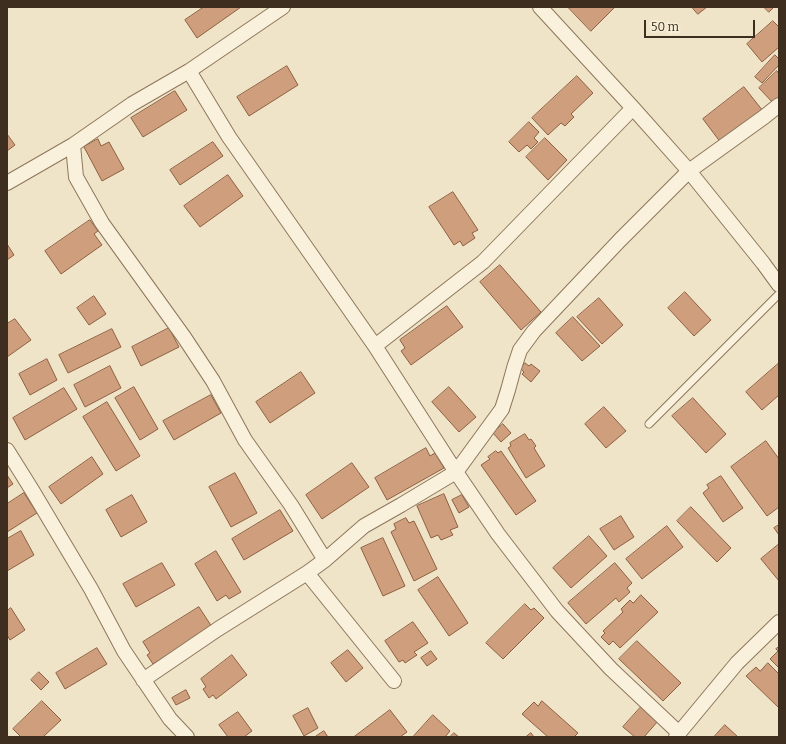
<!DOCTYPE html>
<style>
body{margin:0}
#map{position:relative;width:786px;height:744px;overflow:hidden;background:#f0e4c8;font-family:Bitter,serif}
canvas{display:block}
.frame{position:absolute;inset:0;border:8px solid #3d2e20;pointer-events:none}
.scale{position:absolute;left:644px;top:20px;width:111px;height:18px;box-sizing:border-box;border:2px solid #3d2e20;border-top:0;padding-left:5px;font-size:12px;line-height:14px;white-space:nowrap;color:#3d2e20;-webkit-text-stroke:3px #f7eed8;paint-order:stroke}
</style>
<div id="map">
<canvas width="786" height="744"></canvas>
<div class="frame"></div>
<div class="scale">50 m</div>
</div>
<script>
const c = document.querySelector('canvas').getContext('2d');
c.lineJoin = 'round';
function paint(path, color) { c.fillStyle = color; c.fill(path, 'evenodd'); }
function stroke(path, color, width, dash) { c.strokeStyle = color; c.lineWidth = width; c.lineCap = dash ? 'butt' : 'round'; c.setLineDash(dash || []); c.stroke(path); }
const building = new Path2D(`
 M 204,7 L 241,7 L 197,38 L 185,20 Z
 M 568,7 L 613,7 L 614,8 L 591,31 Z
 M 692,7 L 707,7 L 698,14 Z
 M 764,7 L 774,7 L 769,12 Z
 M 773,21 L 779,27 L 779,47 L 762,62 L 747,44 Z
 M 775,55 L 779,59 L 779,65 L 762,83 L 755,77 Z
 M 287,66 L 298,85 L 249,116 L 237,97 Z
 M 777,71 L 779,74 L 779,99 L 774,104 L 759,88 Z
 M 577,76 L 593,93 L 571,114 L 574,117 L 565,126 L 561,123 L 548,135 L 532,118 Z
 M 744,87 L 763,111 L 721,143 L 703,119 Z
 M 175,91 L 187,110 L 143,137 L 131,118 Z
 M 529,122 L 539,132 L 534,138 L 538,142 L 531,149 L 527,145 L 519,152 L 509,142 Z
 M 7,134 L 15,145 L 7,151 Z
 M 545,138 L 567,160 L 548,180 L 526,157 Z
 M 98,139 L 101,146 L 109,142 L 124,169 L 102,181 L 84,147 Z
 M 213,142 L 223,156 L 180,185 L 170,170 Z
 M 228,175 L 243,196 L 200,227 L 184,206 Z
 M 453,192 L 478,230 L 472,233 L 475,238 L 463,246 L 460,241 L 454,245 L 429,207 Z
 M 90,220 L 98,231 L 94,234 L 102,245 L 61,274 L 45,251 Z
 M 7,244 L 14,255 L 7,260 Z
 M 500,265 L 541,312 L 521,330 L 480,282 Z
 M 685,292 L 711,320 L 694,336 L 668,308 Z
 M 94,296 L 106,314 L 89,325 L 77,308 Z
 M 599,298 L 623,325 L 602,344 L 577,317 Z
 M 447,306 L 463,327 L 411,365 L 401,351 L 405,348 L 400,340 Z
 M 573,317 L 600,346 L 582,361 L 556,333 Z
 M 15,319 L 31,340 L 7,357 L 7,324 Z
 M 169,328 L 179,347 L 141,366 L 132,347 Z
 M 112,329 L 121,347 L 68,373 L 59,355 Z
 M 47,359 L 57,380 L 30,395 L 19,374 Z
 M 525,363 L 529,366 L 531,364 L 540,371 L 531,382 L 522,374 L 524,372 L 521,369 Z
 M 779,363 L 779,395 L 762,410 L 746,392 Z
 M 110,366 L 121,388 L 85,407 L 74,385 Z
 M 301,372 L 315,393 L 270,423 L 256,402 Z
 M 134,387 L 158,429 L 140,440 L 115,398 Z
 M 449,387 L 476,417 L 459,432 L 432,402 Z
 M 64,388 L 77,409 L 25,440 L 13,418 Z
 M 211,395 L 221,413 L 174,440 L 163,421 Z
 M 693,398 L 726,434 L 706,453 L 672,416 Z
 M 107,402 L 140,456 L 116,471 L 83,417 Z
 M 604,407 L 626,431 L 606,448 L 585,424 Z
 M 503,424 L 511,433 L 501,442 L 493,433 Z
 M 525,434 L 529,440 L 531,439 L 536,446 L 534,448 L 545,466 L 526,478 L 508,448 L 511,446 L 510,443 Z
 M 766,441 L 779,459 L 779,507 L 767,516 L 731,467 Z
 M 426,448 L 430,456 L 435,453 L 444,468 L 387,500 L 375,478 Z
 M 496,451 L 498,453 L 501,451 L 536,501 L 516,515 L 481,465 L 490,459 L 488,457 Z
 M 92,457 L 103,474 L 61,504 L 49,487 Z
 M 352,463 L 369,487 L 322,519 L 306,495 Z
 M 235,473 L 257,513 L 231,527 L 209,487 Z
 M 7,475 L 13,484 L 7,488 Z
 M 721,476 L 743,508 L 723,522 L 703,493 L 709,488 L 707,485 Z
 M 24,493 L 37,513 L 7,532 L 7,504 Z
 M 444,494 L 458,527 L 450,530 L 453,535 L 441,540 L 438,535 L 431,538 L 417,506 Z
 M 132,495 L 147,522 L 121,537 L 106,510 Z
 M 462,495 L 469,507 L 459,513 L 452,500 Z
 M 691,507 L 731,548 L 717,562 L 677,521 Z
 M 280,510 L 293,531 L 244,560 L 232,539 Z
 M 621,516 L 634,537 L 614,550 L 600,529 Z
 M 406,518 L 409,523 L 414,521 L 437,569 L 414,581 L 391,532 L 396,529 L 394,524 Z
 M 779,525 L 779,535 L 774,528 Z
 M 667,526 L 683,547 L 642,579 L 626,559 Z
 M 21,531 L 34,555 L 7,571 L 7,539 Z
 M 589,536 L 607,556 L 571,588 L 553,568 Z
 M 383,538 L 405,586 L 383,596 L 361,548 Z
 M 779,544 L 779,581 L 761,559 Z
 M 216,551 L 241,592 L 229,599 L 226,595 L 217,601 L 195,564 Z
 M 162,563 L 175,585 L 136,607 L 123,584 Z
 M 615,563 L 632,583 L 627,588 L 630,592 L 619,602 L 616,598 L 586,624 L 568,603 Z
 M 438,577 L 468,623 L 449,636 L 418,590 Z
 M 641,595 L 658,612 L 620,648 L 613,641 L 609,645 L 601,637 L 605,633 L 603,631 L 623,612 L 621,609 L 630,600 L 633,603 Z
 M 525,604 L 531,610 L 534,608 L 544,618 L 503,659 L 486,643 Z
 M 199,607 L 212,627 L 153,664 L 147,655 L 150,653 L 143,642 Z
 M 11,608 L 25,630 L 10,640 L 7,635 L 7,611 Z
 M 413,622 L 428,643 L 414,652 L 417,655 L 405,663 L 403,660 L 399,662 L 385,641 Z
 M 637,641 L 681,683 L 663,701 L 619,659 Z
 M 779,647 L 779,668 L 770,659 L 778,651 L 776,649 Z
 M 97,648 L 107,664 L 65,689 L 56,673 Z
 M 348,650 L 363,668 L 346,682 L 331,663 Z
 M 431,651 L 437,659 L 427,666 L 421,658 Z
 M 232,655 L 247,675 L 216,699 L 213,695 L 209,698 L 203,689 L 206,687 L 201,679 Z
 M 768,663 L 779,674 L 779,708 L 746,676 L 756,667 L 760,671 Z
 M 39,672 L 49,682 L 41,690 L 31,680 Z
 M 186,690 L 190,698 L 176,705 L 172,698 Z
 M 42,701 L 61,720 L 43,737 L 21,737 L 13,729 Z
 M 542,701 L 578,733 L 574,737 L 548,737 L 522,714 L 534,702 L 538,706 Z
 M 641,707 L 658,721 L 644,737 L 635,737 L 623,727 Z
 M 308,708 L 318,728 L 304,736 L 293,716 Z
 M 390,710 L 407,732 L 400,737 L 354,737 Z
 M 238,712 L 252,731 L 244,737 L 228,737 L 219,725 Z
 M 433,715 L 450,731 L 445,737 L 413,737 Z
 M 725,725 L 738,737 L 714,737 Z
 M 324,731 L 328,737 L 315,737 Z
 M 454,733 L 459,737 L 450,737 Z
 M 531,733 L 534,737 L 526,737 Z`);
const service = new Path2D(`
 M 649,424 L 779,294`);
const minor = new Path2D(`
 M 540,7 L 633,108 L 689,171 L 763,263 L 779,285
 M 189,71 L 229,137 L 375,346 L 456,472 L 498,534 L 557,611 L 611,669 L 679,733
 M 73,145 L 76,177 L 102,223 L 184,337 L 213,381 L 245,440 L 291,505 L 325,560
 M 7,183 L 73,145 L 132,104 L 189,71 L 283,7
 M 375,346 L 483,262 L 633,108
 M 7,450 L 32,490 L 91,589 L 124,651 L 170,719 L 187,737
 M 307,573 L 394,681
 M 143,680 L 218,629 L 307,573 L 325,560 L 364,526 L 401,505 L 456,472 L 502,409 L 508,390 L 514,368 L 520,350 L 534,331 L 620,240 L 689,171 L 764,117 L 779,105
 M 676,737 L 679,733 L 737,663 L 779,622`);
paint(building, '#cf9f7d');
stroke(building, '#8d5f41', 1);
stroke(service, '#8d765c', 9);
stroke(minor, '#8d765c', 16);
stroke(service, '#faf1dc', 7);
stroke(minor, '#faf1dc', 14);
</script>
